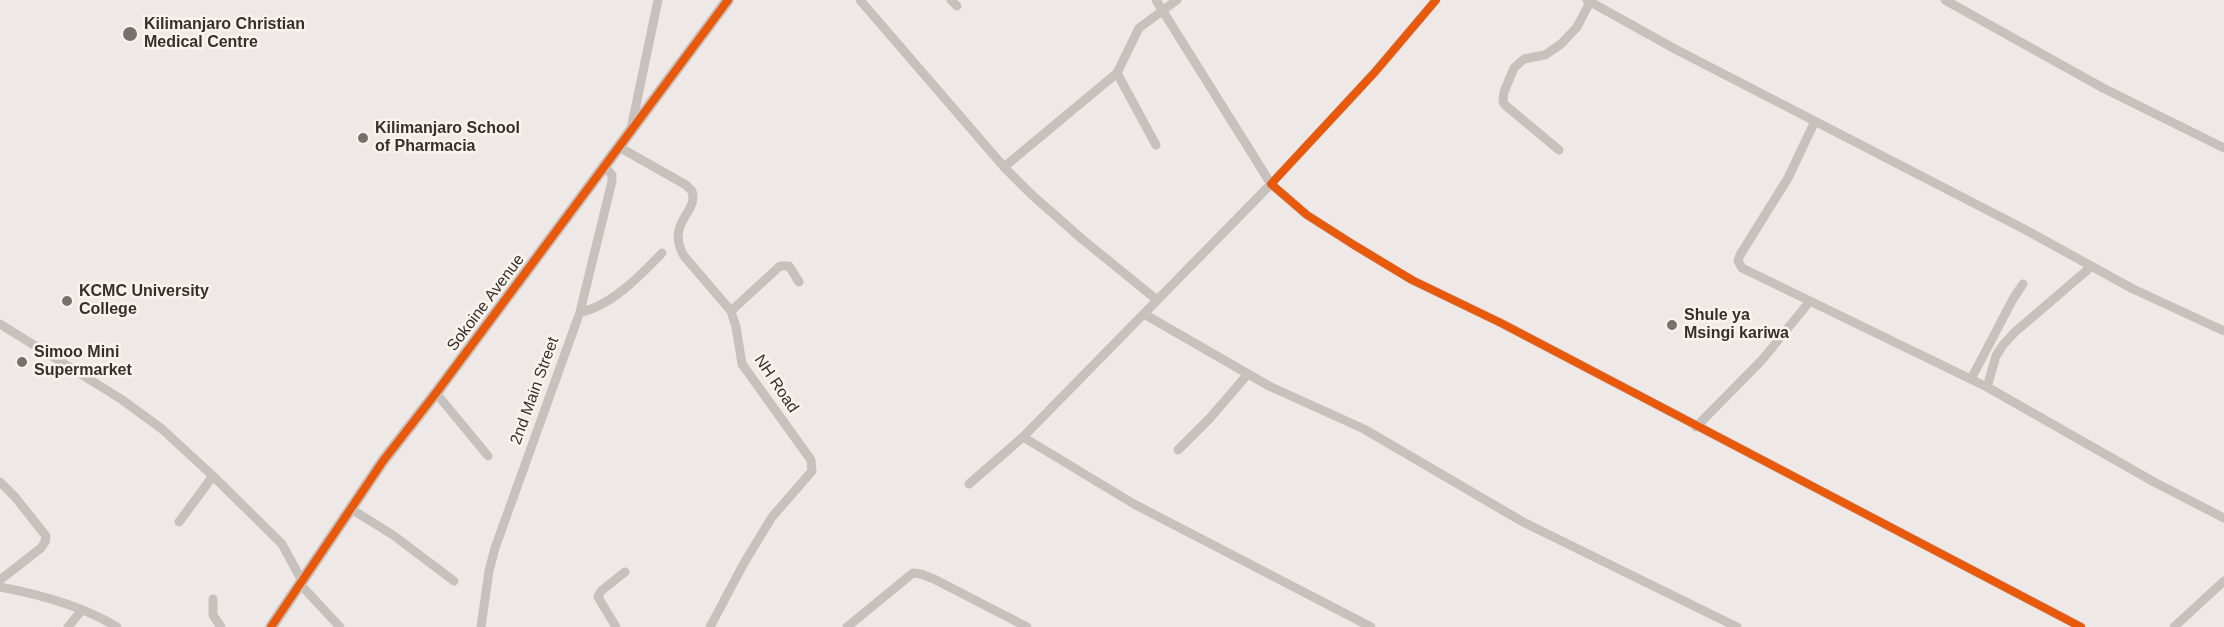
<!DOCTYPE html>
<style>
body{margin:0}
canvas{display:block;background:#eee9e6}
</style>
<canvas width="2224" height="627"></canvas>
<script>
const c = document.querySelector('canvas').getContext('2d');
c.lineJoin = 'round';
function stroke(path, color, width, dash) { c.strokeStyle = color; c.lineWidth = width; c.lineCap = dash ? 'butt' : 'round'; c.setLineDash(dash || []); c.stroke(path); }
function label(font, color, halo, rows, align = 'center') {
  c.font = font + ' Arial,sans-serif'; c.lineWidth = 5; c.setLineDash([]); c.textBaseline = 'middle'; c.strokeStyle = halo; c.fillStyle = color; for (const [text, x, y, turn = 0] of rows) {
    c.save(); c.translate(x, y); c.rotate((+turn || 0) * Math.PI / 180); c.textAlign = isNaN(turn) ? turn : align; if (halo) c.strokeText(text, 0, 0); c.fillText(text, 0, 0); c.restore();
  }
}
const minor = new Path2D(`
 M 860,0 L 1004,167 L 1032,195 L 1082,239 L 1157,300
 M 951,0 L 957,6
 M 1436,0 L 1375,72 L 1271,184 L 1307,215 L 1354,245 L 1412,280 L 1501,323 L 2081,627
 M 1587,0 L 1675,49 L 2024,229 L 2133,289 L 2224,331
 M 1945,0 L 2103,88 L 2224,148
 M 1117,73 L 1156,145
 M 1815,121 L 1788,178 L 1740,255 L 1738,261 L 1742,268 L 1987,387 L 2154,482 L 2224,518
 M 631,129 L 658,0
 M 619,147 L 686,185 L 692,191 C 699,213 665,222 684,256 L 731,311 L 736,327 L 742,364 L 811,460 L 812,471 L 772,517 L 744,563 L 710,627
 M 1559,150 L 1505,105 L 1503,102 L 1504,92 L 1514,68 L 1524,59 L 1545,55 L 1561,44 L 1577,27 L 1590,2
 M 1004,167 L 1117,73 L 1139,28 L 1177,0
 M 731,311 L 780,266 L 789,266 L 799,282
 M 580,312 C 610,307 641,275 662,253
 M 1144,314 L 1269,386 L 1364,429 L 1523,522 L 1737,627
 M 0,324 L 121,399 L 162,429 L 213,476 L 282,544 L 302,581
 M 1971,379 L 2013,299 L 2023,284
 M 1987,387 L 1996,356 L 2003,345 L 2015,332 L 2092,266
 M 436,393 L 488,456
 M 1696,427 L 1762,360 L 1810,301
 M 1023,437 L 1134,504 L 1371,627
 M 1178,450 L 1210,418 L 1247,375
 M 0,482 L 15,497 L 46,536 L 45,542 L 41,548 L 0,580
 M 969,484 L 1023,437 L 1271,184 L 1156,0
 M 351,509 L 393,535 L 454,581
 M 179,522 L 213,476
 M 300,584 L 340,627
 M 0,587 C 37,594 84,607 117,627
 M 213,599 L 213,615 L 221,627
 M 68,627 L 81,611
 M 481,627 L 489,571 L 495,548 L 580,312 L 612,181 L 612,175 L 605,167
 M 616,627 L 598,597 L 601,591 L 625,572
 M 847,627 L 913,573 L 921,574 L 934,579 L 1027,627
 M 2174,627 L 2224,581`);
const tertiary = new Path2D(`
 M 271,627 L 383,461 L 436,393 L 728,0`);
const cycleway = new Path2D(`
 M 1436,0 L 1375,72 L 1271,184 L 1307,215 L 1354,245 L 1412,280 L 1501,323 L 2081,627
 M 271,627 L 383,461 L 436,393 L 728,0`);
const markers = [
 [130,34,8,"#78706d"],
 [363,138,6,"#78706d"],
 [67,301,6,"#78706d"],
 [1672,325,6,"#78706d"],
 [22,362,6,"#78706d"]
];
const poiNames = [
 ["Kilimanjaro Christian",144,25],
 ["Medical Centre",144,43],
 ["Kilimanjaro School",375,129],
 ["of Pharmacia",375,147],
 ["KCMC University",79,292],
 ["College",79,310],
 ["Shule ya",1684,316],
 ["Msingi kariwa",1684,334],
 ["Simoo Mini",34,353],
 ["Supermarket",34,371]
];
const streetNames = [
 ["Sokoine Avenue",486,303,-53],
 ["NH Road",776,384,56],
 ["2nd Main Street",535,391,-70]
];
stroke(minor, '#c7c1be', 9);
stroke(tertiary, '#c7c1be', 12);
stroke(cycleway, '#e8590c', 8);
for (const [x, y, r, color] of markers) { const dot = new Path2D(); dot.arc(x, y, r, 0, 2 * Math.PI); c.fillStyle = color; c.fill(dot); stroke(dot, '#f9f3ee', 2); }
label('bold 16px', '#382f2c', '#f9f3ee', poiNames, 'left');
label('16px', '#382f2c', '#f9f3ee', streetNames);
</script>
